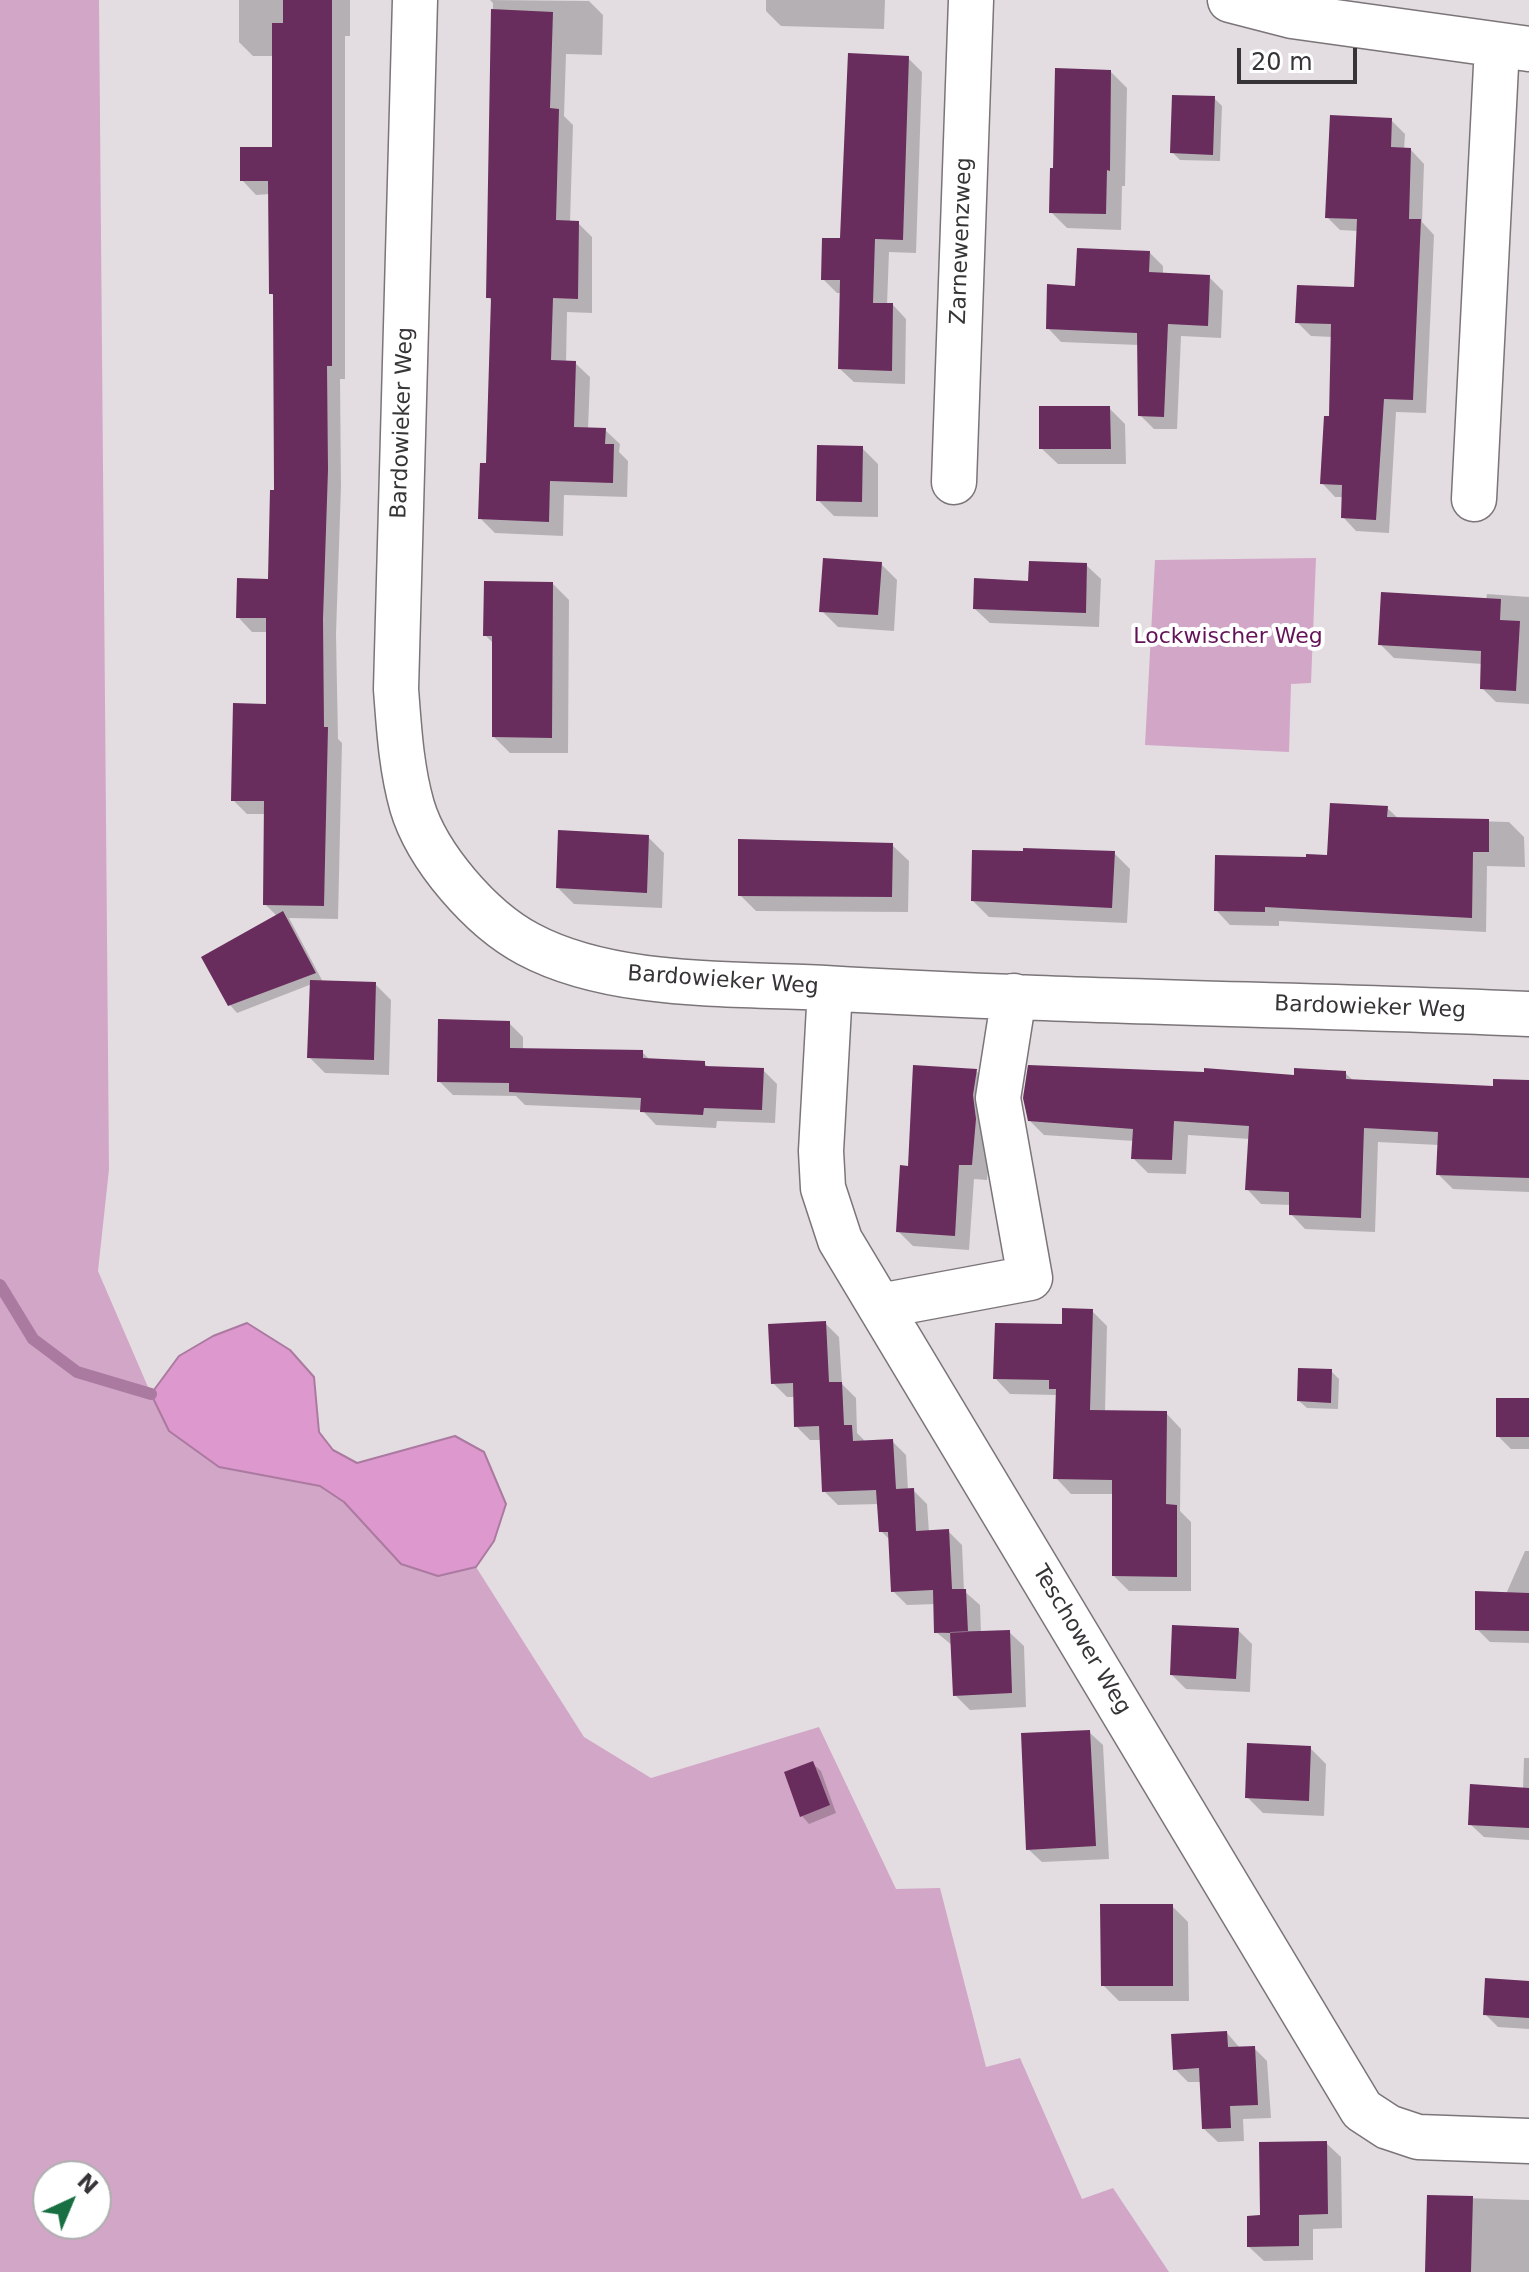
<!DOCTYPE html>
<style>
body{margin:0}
#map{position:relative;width:1529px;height:2272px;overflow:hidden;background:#e3dde1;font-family:"DejaVu Sans",sans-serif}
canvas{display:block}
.north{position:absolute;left:32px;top:2160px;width:80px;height:80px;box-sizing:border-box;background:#fff;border:2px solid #afaeaf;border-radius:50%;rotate:44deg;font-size:22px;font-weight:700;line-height:32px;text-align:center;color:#363436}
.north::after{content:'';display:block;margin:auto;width:28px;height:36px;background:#176f42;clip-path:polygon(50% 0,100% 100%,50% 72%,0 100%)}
.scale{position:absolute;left:1237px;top:48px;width:120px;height:36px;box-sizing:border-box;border:4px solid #363436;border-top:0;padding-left:10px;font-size:24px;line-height:28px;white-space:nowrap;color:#363436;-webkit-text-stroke:6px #fff;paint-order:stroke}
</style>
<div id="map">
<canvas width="1529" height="2272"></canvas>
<div class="north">N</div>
<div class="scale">20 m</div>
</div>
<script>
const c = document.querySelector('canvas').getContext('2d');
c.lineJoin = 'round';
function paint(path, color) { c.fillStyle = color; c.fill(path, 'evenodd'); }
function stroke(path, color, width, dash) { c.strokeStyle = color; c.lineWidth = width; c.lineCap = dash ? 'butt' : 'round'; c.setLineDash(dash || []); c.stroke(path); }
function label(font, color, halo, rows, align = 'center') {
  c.font = font + ' "DejaVu Sans",sans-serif'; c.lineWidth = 8; c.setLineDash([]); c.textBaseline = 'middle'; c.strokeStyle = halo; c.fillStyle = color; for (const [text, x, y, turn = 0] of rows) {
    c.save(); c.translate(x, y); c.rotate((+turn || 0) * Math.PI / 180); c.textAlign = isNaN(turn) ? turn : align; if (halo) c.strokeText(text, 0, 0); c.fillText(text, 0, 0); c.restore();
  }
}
const green = new Path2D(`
 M 0,0 L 99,0 L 109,1169 L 98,1271 L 151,1394 L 270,1477 L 320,1486 L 344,1502 L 402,1564 L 438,1576 L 476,1567 L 584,1737 L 651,1778 L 819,1727 L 896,1889 L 940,1888 L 986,2067 L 1020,2058 L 1082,2199 L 1113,2188 L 1169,2272 L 0,2272 ZM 48,2176 L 96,2176 L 96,2224 L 48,2224 Z
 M 1316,558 L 1311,683 L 1291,684 L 1289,752 L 1145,745 L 1155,560 Z`);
const water = new Path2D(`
 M 247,1323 L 290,1350 L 314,1377 L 319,1432 L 333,1450 L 357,1463 L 455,1436 L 484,1452 L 506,1504 L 494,1541 L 476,1567 L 438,1576 L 401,1564 L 344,1502 L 320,1486 L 219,1467 L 169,1431 L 151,1394 L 179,1356 L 213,1336 Z`);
const shadow = new Path2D(`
 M 239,0 L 350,0 L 350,36 L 345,36 L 345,379 L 340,379 L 341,486 L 336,634 L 338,739 L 342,743 L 338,919 L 289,918 L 323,982 L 375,984 L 391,1000 L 389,1075 L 325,1073 L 309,1057 L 312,984 L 237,1013 L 230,1005 L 277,916 L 265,904 L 266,814 L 247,814 L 233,800 L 267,706 L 268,632 L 252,632 L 238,617 L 270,581 L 276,492 L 275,297 L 271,293 L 270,194 L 256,195 L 242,180 L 274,149 L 274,56 L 253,56 L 239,42 Z
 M 490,0 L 589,1 L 603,15 L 602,55 L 566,54 L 564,116 L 573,125 L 570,222 L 578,223 L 592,237 L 592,313 L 567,312 L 566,363 L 575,363 L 590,377 L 588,430 L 605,430 L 620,444 L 619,452 L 628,461 L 627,497 L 564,495 L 563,536 L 495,533 L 480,518 L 488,465 L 493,302 L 488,297 L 493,3 Z
 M 766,0 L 885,0 L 884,29 L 781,26 L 766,11 Z
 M 908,58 L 922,72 L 916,253 L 889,252 L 887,305 L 893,305 L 906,319 L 905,384 L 854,382 L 840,369 L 842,293 L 837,293 L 823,279 L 842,240 Z
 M 1111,72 L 1127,88 L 1125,186 L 1122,186 L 1121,230 L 1067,228 L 1051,212 Z
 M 1214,98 L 1222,106 L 1220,161 L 1180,160 L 1172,152 Z
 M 1391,120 L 1405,134 L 1404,150 L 1411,150 L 1424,164 L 1422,222 L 1434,235 L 1426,413 L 1396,412 L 1389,533 L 1356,531 L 1343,517 L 1344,497 L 1335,497 L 1322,483 L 1331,418 L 1333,337 L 1311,336 L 1297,322 L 1356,290 L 1358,231 L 1340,230 L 1327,217 Z
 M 1150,253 L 1163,266 L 1163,275 L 1209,277 L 1223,291 L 1221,338 L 1181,336 L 1177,429 L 1154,429 L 1140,415 L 1139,345 L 1061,342 L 1048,328 L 1077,288 Z
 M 1109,408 L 1125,424 L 1126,464 L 1058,464 L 1041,448 Z
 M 862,448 L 878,464 L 878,517 L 834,516 L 818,500 Z
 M 881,564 L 897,580 L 894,631 L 838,627 L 822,611 Z
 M 1086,565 L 1101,579 L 1099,627 L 990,623 L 975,609 L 1030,583 Z
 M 553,584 L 569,600 L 568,753 L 510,753 L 494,737 L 494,644 L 485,635 Z
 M 1487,594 L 1529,597 L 1529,704 L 1496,702 L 1482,688 L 1483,664 L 1394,658 L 1380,644 L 1486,600 Z
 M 1387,808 L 1399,819 L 1509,822 L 1524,837 L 1525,867 L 1487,866 L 1486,932 L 1279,921 L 1279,926 L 1230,925 L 1216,910 L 1329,857 Z
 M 648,837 L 664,853 L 662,908 L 574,904 L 558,888 Z
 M 892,845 L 909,861 L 908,912 L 756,911 L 740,895 Z
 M 1114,853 L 1130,869 L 1127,923 L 989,917 L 973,901 Z
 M 509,1023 L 523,1037 L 523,1050 L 642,1052 L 650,1060 L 704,1063 L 709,1068 L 763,1070 L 777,1084 L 775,1123 L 717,1121 L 716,1128 L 656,1125 L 642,1110 L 525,1105 L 516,1096 L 453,1095 L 439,1081 Z
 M 976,1071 L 992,1086 L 991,1135 L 987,1180 L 974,1179 L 969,1250 L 913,1246 L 898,1231 L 910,1168 Z
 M 1345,1073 L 1354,1081 L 1495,1088 L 1529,1082 L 1529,1192 L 1453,1189 L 1438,1174 L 1439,1145 L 1378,1142 L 1375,1232 L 1305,1229 L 1291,1214 L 1291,1205 L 1261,1204 L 1247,1189 L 1250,1139 L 1188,1135 L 1186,1174 L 1148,1173 L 1133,1158 L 1134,1141 L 1044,1135 L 1029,1120 L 1296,1077 Z
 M 1092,1311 L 1107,1326 L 1105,1412 L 1166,1413 L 1181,1429 L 1180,1511 L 1191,1522 L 1191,1591 L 1129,1591 L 1114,1576 L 1114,1494 L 1071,1494 L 1056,1478 L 1057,1395 L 1010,1394 L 995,1378 L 1064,1327 Z
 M 825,1323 L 839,1337 L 842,1384 L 856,1398 L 857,1433 L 866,1442 L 892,1441 L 906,1455 L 908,1490 L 913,1490 L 927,1504 L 929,1532 L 948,1531 L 962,1545 L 964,1591 L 980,1605 L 981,1633 L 1009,1632 L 1024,1646 L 1026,1707 L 970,1710 L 955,1695 L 953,1646 L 936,1632 L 936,1604 L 907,1605 L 893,1591 L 891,1541 L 881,1531 L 879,1504 L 838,1505 L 824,1491 L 822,1440 L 810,1440 L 796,1426 L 795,1397 L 787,1397 L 773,1383 Z
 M 1331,1371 L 1339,1379 L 1338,1409 L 1307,1408 L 1299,1401 Z
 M 1529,1400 L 1529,1449 L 1511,1449 L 1498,1436 Z
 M 1525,1551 L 1529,1551 L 1529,1643 L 1490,1642 L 1477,1629 L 1506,1594 Z
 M 1238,1630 L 1252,1644 L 1250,1692 L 1186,1689 L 1172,1675 Z
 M 1089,1732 L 1103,1745 L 1109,1859 L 1042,1862 L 1028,1849 Z
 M 1310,1748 L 1326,1764 L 1324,1816 L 1263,1813 L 1247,1797 Z
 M 1524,1758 L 1529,1758 L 1529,1840 L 1484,1837 L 1470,1824 L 1523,1789 Z
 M 813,1764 L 821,1771 L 836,1813 L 809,1824 L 802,1816 Z
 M 1172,1906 L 1188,1922 L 1189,2001 L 1119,2001 L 1103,1985 Z
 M 1529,1983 L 1529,2029 L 1498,2027 L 1485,2014 Z
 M 1227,2033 L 1240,2048 L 1254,2048 L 1267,2061 L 1271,2118 L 1243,2119 L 1244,2141 L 1218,2142 L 1204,2129 L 1202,2082 L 1188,2082 L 1175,2069 Z
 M 1326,2143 L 1341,2157 L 1342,2228 L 1313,2229 L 1313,2260 L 1264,2261 L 1249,2247 L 1262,2217 Z
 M 1429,2197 L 1529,2200 L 1529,2272 L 1427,2272 Z`);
const stream = new Path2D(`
 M 0,1285 L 33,1339 L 77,1372 L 151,1394`);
const building = new Path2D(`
 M 283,0 L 332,0 L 332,366 L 327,366 L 328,470 L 323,619 L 324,727 L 328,727 L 324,906 L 263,905 L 264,801 L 231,801 L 233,703 L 266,704 L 266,618 L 236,618 L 237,578 L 268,579 L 270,490 L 274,490 L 273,294 L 269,294 L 268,181 L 240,181 L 240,147 L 272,147 L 272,23 L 283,23 Z
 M 491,9 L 553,12 L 550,108 L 559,109 L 556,220 L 579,221 L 578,299 L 553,298 L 551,360 L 576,361 L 574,427 L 606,428 L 605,444 L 614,444 L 613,483 L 550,481 L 549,522 L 478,519 L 480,463 L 486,463 L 491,298 L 486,298 Z
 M 848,53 L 909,56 L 903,240 L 875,239 L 873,303 L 893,303 L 892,371 L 838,369 L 840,280 L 821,280 L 822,238 L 840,238 Z
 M 1055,68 L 1111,70 L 1110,171 L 1107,170 L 1106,214 L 1049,213 L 1050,168 L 1053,168 Z
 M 1172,95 L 1215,96 L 1213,155 L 1170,153 Z
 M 1330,115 L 1392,118 L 1391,147 L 1411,148 L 1409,219 L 1421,219 L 1413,400 L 1384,399 L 1376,520 L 1341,518 L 1342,485 L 1320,484 L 1324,416 L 1329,416 L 1331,324 L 1295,323 L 1297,285 L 1354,287 L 1357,219 L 1325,218 Z
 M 1077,248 L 1150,251 L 1149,272 L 1210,275 L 1208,326 L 1168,324 L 1164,417 L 1138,416 L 1137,333 L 1046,329 L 1047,284 L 1075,286 Z
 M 1039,406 L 1110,406 L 1111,449 L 1039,449 Z
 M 817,445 L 863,446 L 862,502 L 816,501 Z
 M 823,558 L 882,562 L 878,615 L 819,612 Z
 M 1029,561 L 1087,563 L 1086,613 L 973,609 L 974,578 L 1028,581 Z
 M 484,581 L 553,582 L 552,738 L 492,737 L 492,636 L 483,636 Z
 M 1381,592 L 1501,599 L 1500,620 L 1520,621 L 1516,691 L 1480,689 L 1481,651 L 1378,645 Z
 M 1330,803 L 1388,806 L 1387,817 L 1489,819 L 1489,852 L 1473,852 L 1472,918 L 1265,907 L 1265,912 L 1214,911 L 1215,855 L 1306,857 L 1306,854 L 1327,855 Z
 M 558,830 L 649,835 L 647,893 L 556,888 Z
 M 738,839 L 893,843 L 892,897 L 738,896 Z
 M 1023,848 L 1115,851 L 1112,908 L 971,901 L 972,850 L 1023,851 Z
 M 283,911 L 316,973 L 228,1006 L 201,957 Z
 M 310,980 L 376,982 L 374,1060 L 307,1058 Z
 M 438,1019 L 510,1021 L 510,1048 L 643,1050 L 643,1058 L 705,1061 L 705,1066 L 764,1068 L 762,1110 L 704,1108 L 703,1115 L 640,1112 L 641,1098 L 509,1092 L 509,1083 L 437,1082 Z
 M 913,1065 L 977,1069 L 973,1095 L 976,1119 L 972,1165 L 959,1165 L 955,1236 L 896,1232 L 900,1165 L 908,1166 Z
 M 1028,1065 L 1204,1072 L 1204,1068 L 1294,1075 L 1294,1068 L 1346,1071 L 1346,1079 L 1493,1086 L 1493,1079 L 1529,1080 L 1529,1178 L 1436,1175 L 1438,1132 L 1364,1128 L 1361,1218 L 1289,1215 L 1289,1192 L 1245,1190 L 1249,1126 L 1174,1121 L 1172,1160 L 1131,1159 L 1133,1129 L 1028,1121 L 1023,1098 Z
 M 1062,1308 L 1093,1309 L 1090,1410 L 1167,1411 L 1166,1504 L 1177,1505 L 1177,1577 L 1112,1576 L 1112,1480 L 1053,1479 L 1056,1389 L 1049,1389 L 1049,1380 L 993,1379 L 995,1323 L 1062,1324 Z
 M 826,1321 L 829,1382 L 842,1382 L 844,1425 L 840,1425 L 852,1425 L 853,1441 L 893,1439 L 896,1489 L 914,1488 L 916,1531 L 949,1529 L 952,1589 L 966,1589 L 968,1632 L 934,1633 L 933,1590 L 891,1592 L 888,1532 L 892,1532 L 879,1532 L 876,1490 L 822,1492 L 819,1426 L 794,1427 L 793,1383 L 771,1384 L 768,1324 Z
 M 1298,1368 L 1332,1369 L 1331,1403 L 1297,1401 Z
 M 1496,1398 L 1529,1398 L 1529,1437 L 1496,1437 Z
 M 1475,1591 L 1529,1593 L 1529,1631 L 1475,1630 Z
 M 1172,1625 L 1239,1628 L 1236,1679 L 1170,1675 Z
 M 1010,1630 L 1012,1693 L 953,1696 L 950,1632 Z
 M 1090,1730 L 1096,1846 L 1026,1850 L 1021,1733 Z
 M 1247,1743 L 1311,1746 L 1309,1801 L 1245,1798 Z
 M 813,1761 L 830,1805 L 800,1817 L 784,1772 Z
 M 1470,1784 L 1529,1788 L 1529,1828 L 1468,1825 Z
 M 1100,1904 L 1173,1904 L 1173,1986 L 1101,1986 Z
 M 1485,1978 L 1529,1981 L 1529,2018 L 1483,2015 Z
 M 1227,2031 L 1228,2047 L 1255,2046 L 1258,2105 L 1230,2106 L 1231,2128 L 1202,2129 L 1199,2068 L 1173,2070 L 1171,2034 Z
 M 1327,2141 L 1328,2214 L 1299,2215 L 1299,2246 L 1247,2247 L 1247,2216 L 1260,2215 L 1259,2142 Z
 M 1427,2195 L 1473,2196 L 1471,2272 L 1425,2272 Z`);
const minor = new Path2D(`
 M 415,0 L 396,689 C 399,728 401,767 412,806 C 427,857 481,919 528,944 C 612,989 732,983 825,988 C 1060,1002 1295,1004 1529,1014
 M 1230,0 L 1292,16 L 1529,49
 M 954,482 L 971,0
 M 1474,499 L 1497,46
 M 830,989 L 821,1151 L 823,1188 L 840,1240 L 1362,2110 L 1388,2127 L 1418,2137 L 1529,2141
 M 880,1306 L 1030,1278 L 998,1098 L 1014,996`);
const streetNames = [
 ["Zarnewenzweg",962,241,-88],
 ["Bardowieker Weg",403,423,-88],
 ["Bardowieker Weg",723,981,4],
 ["Bardowieker Weg",1370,1008,2],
 ["Teschower Weg",1081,1640,59]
];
const parkNames = [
 ["Lockwischer Weg",1228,637]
];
paint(green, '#d2a6c7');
paint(water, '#dd98cd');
stroke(water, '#ab7aa0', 2);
paint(shadow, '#0003');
stroke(stream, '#ab7aa0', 12);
paint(building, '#682c5d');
stroke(minor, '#7b7579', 47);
stroke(minor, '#fff', 44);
label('22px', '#363436', '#fff', streetNames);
label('22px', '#631257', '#fff', parkNames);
</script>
